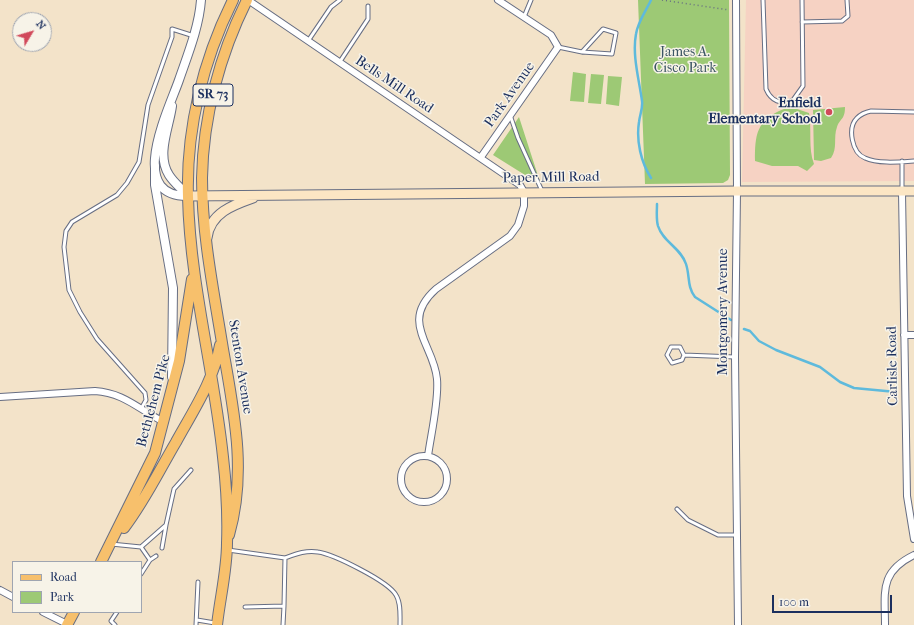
<!DOCTYPE html>
<style>
body{margin:0}
#map{position:relative;width:914px;height:625px;overflow:hidden;background:#f3e3c9;font-family:"IM FELL French Canon",serif}
canvas{display:block}
.legend{position:absolute;left:12px;top:561px;width:130px;height:52px;box-sizing:border-box;background:#f7f3e8;border:1px solid #9fa5b1;margin:0;padding:5px 7px;list-style:none;font-size:12px;color:#1b2f5e}
.legend li{display:flex;align-items:center;gap:8px;height:20px}
.legend b{width:20px;border:1px solid #9fa5b1}
.north{position:absolute;left:12px;top:12px;width:40px;height:40px;box-sizing:border-box;background:#f7f3e8;border:1px solid #9fa5b1;border-radius:50%;rotate:52deg;font-size:11px;font-weight:700;line-height:16px;text-align:center;color:#1b2f5e}
.north::after{content:'';display:block;margin:auto;width:14px;height:18px;background:#d1495b;clip-path:polygon(50% 0,100% 100%,50% 72%,0 100%)}
.scale{position:absolute;left:772px;top:595px;width:120px;height:18px;box-sizing:border-box;border:2px solid #1b2f5e;border-top:0;padding-left:5px;font-size:12px;line-height:14px;white-space:nowrap;color:#1b2f5e;-webkit-text-stroke:3px #f7f3e8;paint-order:stroke}
</style>
<div id="map">
<canvas width="914" height="625"></canvas>
<ul class="legend">
<li><b style="height:5px;background:#f7c06c"></b>Road</li>
<li><b style="height:11px;background:#9dc975"></b>Park</li>
</ul>
<div class="north">N</div>
<div class="scale">100 m</div>
</div>
<script>
const c = document.querySelector('canvas').getContext('2d');
c.lineJoin = 'round';
function paint(path, color) { c.fillStyle = color; c.fill(path, 'evenodd'); }
function stroke(path, color, width, dash) { c.strokeStyle = color; c.lineWidth = width; c.lineCap = dash ? 'butt' : 'round'; c.setLineDash(dash || []); c.stroke(path); }
function label(font, color, halo, rows, align = 'center') {
  c.font = font + ' "IM FELL French Canon",serif'; c.lineWidth = 3; c.setLineDash([]); c.textBaseline = 'middle'; c.strokeStyle = halo; c.fillStyle = color; for (const [text, x, y, turn = 0] of rows) {
    c.save(); c.translate(x, y); c.rotate((+turn || 0) * Math.PI / 180); c.textAlign = isNaN(turn) ? turn : align; if (halo) c.strokeText(text, 0, 0); c.fillText(text, 0, 0); c.restore();
  }
}
const built = new Path2D(`
 M 746,0 L 914,0 L 914,181 L 742,182 Z`);
const green = new Path2D(`
 M 638,0 L 729,0 L 730,175 L 728,180 L 723,183 L 645,184 Z
 M 573,72 L 586,74 L 584,102 L 570,101 Z
 M 591,74 L 604,75 L 601,104 L 588,103 Z
 M 608,76 L 622,77 L 619,106 L 606,104 Z
 M 845,107 C 845,120 840,118 837,127 C 833,138 838,148 831,158 L 821,161 L 814,160 L 813,110 Z
 M 784,109 L 797,109 L 809,113 C 812,130 808,148 814,164 L 807,171 L 798,166 L 772,166 L 755,161 C 755,135 756,120 784,109 Z
 M 519,117 L 541,185 L 493,155 Z`);
const stream = new Path2D(`
 M 651,0 C 646,11 638,21 636,34 C 632,55 639,79 642,101 C 643,108 640,114 639,122 C 636,141 641,162 651,178
 M 657,204 C 657,211 656,219 658,226 C 663,242 681,248 686,264 C 690,276 687,287 695,297 L 731,320
 M 744,329 L 750,331 L 759,341 L 776,350 L 820,367 L 840,382 L 854,388 L 896,392`);
const path = new Path2D(`
 M 662,0 L 729,10`);
const service = new Path2D(`
 M 763,0 L 766,89 C 771,101 781,105 793,100 L 803,86 L 802,0
 M 524,17 L 531,0
 M 802,22 L 842,21 L 848,16 L 847,0
 M 308,41 L 331,7 L 340,0
 M 558,47 L 582,52 L 612,54 L 616,33 L 603,29 L 582,52
 M 339,63 L 368,19 L 368,6
 M 914,112 L 871,111 C 866,112 861,114 857,118 C 847,128 852,153 865,158 C 878,164 899,162 914,161
 M 510,115 L 518,138 L 542,191
 M 902,161 L 902,190
 M 684,355 L 682,360 L 672,363 L 667,355 L 671,347 L 680,347 L 684,355 L 735,357
 M 141,409 L 146,400 L 145,393 L 97,339 L 80,312 L 69,290 L 64,247 L 66,231 L 72,222 L 117,195 L 127,183 L 139,162 L 148,105 L 172,37 L 172,29 L 194,36
 M 677,509 L 688,520 L 718,535 L 737,535
 M 111,544 L 141,547 L 166,525 L 174,489 L 191,470
 M 162,548 L 166,525
 M 228,550 L 285,558 L 284,606 L 245,607
 M 285,558 C 296,554 306,550 318,552 C 333,554 388,581 396,595 C 401,603 400,615 400,625
 M 150,560 L 156,556
 M 141,574 L 150,560 L 141,547
 M 197,620 L 215,623
 M 115,625 L 111,621 L 117,612
 M 196,625 L 198,582
 M 283,625 L 284,606`);
const minor = new Path2D(`
 M 248,0 L 520,185 L 524,192 L 524,206 L 518,225 L 510,236 L 436,289 C 399,322 434,345 437,379 C 439,401 431,434 428,456
 M 736,0 L 737,191 L 735,357 L 738,625
 M 481,157 L 558,47 L 551,35 L 498,0
 M 902,192 L 907,496 L 914,539
 M 904,335 L 914,335
 M 0,397 L 95,391 C 125,393 139,410 164,422
 M401 479a23 23 0 1 1 46 0a23 23 0 1 1-46 0Z
 M 0,590 L 13,597
 M 43,612 L 67,624
 M 885,625 C 885,592 879,572 914,555`);
const tertiary = new Path2D(`
 M 172,106 C 169,128 156,155 169,175 C 174,183 182,189 188,196
 M 155,165 L 155,185 L 173,288 L 172,377
 M 188,196 C 125,197 169,109 179,80 C 188,54 199,27 201,0`);
const secondary = new Path2D(`
 M 188,196 L 737,191 L 914,191
 M 207,238 C 210,213 233,205 253,198`);
const primary = new Path2D(`
 M 124,528 C 144,502 159,471 176,442 C 193,411 214,380 220,345
 M 229,535 C 247,472 234,412 223,349 C 214,293 202,235 202,178 C 203,117 220,54 247,0
 M 101,562 L 155,453 L 179,361 L 192,279
 M 67,625 L 74,612
 M 217,625 C 220,598 227,570 227,543 C 228,516 226,483 223,457 C 214,370 190,284 188,197 C 186,129 203,60 233,0`);
const markers = [
 [829,112,4,"#d1495b"]
];
const shields = [
 [213,95,40]
];
const shieldNames = [
 ["SR 73",213,95]
];
const parkNames = [
 ["James A.",685,53],
 ["Cisco Park",685,69]
];
const streetNames = [
 ["Bells Mill Road",394,85,34],
 ["Park Avenue",510,95,-55],
 ["Paper Mill Road",551,178,-1],
 ["Montgomery Avenue",724,312,-90],
 ["Carlisle Road",893,366,-91],
 ["Stenton Avenue",240,367,81],
 ["Bethlehem Pike",154,401,-75]
];
const poiNames = [
 ["Enfield",821,104],
 ["Elementary School",821,120]
];
paint(built, '#f6d2c3');
paint(green, '#9dc975');
stroke(stream, '#5ebadc', 2.5);
stroke(service, '#676e83', 5);
stroke(minor, '#676e83', 8);
stroke(tertiary, '#676e83', 10);
stroke(secondary, '#676e83', 11);
stroke(primary, '#676e83', 12);
stroke(path, '#676e83', 1.5, [1, 3]);
stroke(service, '#fff', 3);
stroke(minor, '#fff', 6);
stroke(tertiary, '#fff', 8);
stroke(secondary, '#fce6c4', 9);
stroke(primary, '#f7c06c', 10);
for (const [x, y, r, color] of markers) { const dot = new Path2D(); dot.arc(x, y, r, 0, 2 * Math.PI); c.fillStyle = color; c.fill(dot); stroke(dot, '#f7f3e8', 1.5); }
for (const [x, y, w] of shields) { const box = new Path2D(); box.roundRect(x - w / 2, y - 11, w, 22, 3); c.fillStyle = '#f7f3e8'; c.fill(box); stroke(box, '#1b2f5e', 1); }
label('bold 13px', '#1b2f5e', null, shieldNames);
label('14px', '#3c5664', '#f7f3e8', parkNames);
label('14px', '#1b2f5e', '#f7f3e8', streetNames);
label('bold 14px', '#1b2f5e', '#f7f3e8', poiNames, 'right');
</script>
